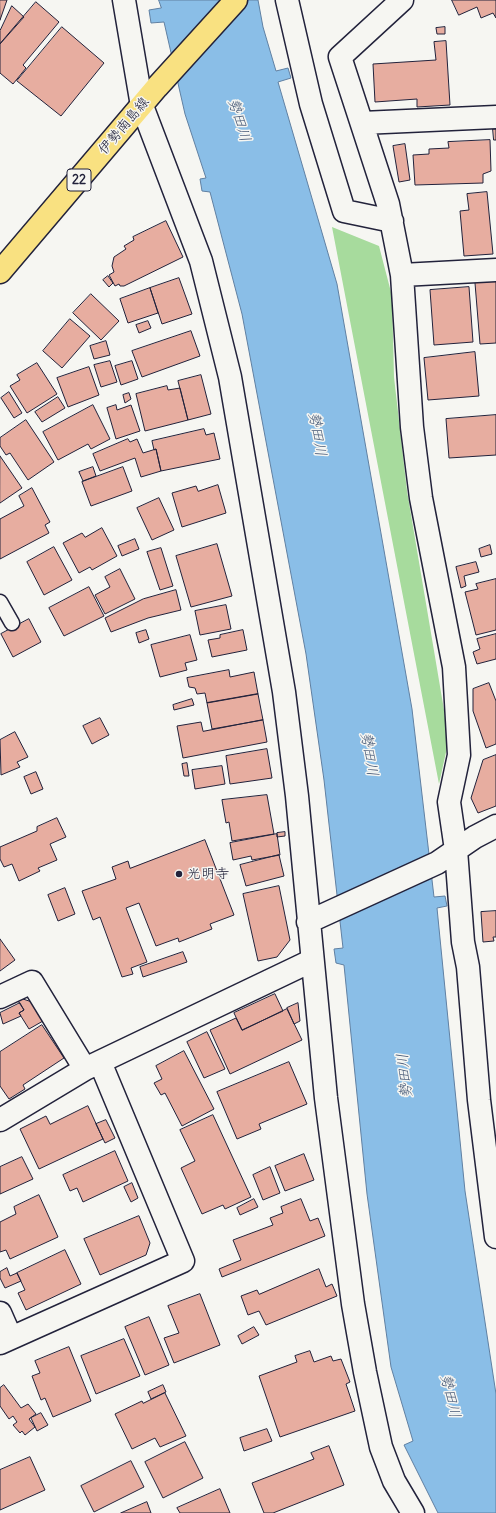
<!DOCTYPE html>
<meta charset="utf-8">
<style>
body{margin:0}
canvas{display:block;background:#f6f6f2}
</style>
<canvas width="496" height="1513"></canvas>
<script>
const c = document.querySelector('canvas').getContext('2d');
c.lineJoin = 'round';
function paint(path, color) { c.fillStyle = color; c.fill(path, 'evenodd'); }
function stroke(path, color, width, dash) { c.strokeStyle = color; c.lineWidth = width; c.lineCap = dash ? 'butt' : 'round'; c.setLineDash(dash || []); c.stroke(path); }
function label(font, color, halo, rows, align = 'center') {
  c.font = font + ' Delius,"Klee One",sans-serif'; c.lineWidth = 3; c.setLineDash([]); c.textBaseline = 'middle'; c.strokeStyle = halo; c.fillStyle = color; for (const [text, x, y, turn = 0] of rows) {
    c.save(); c.translate(x, y); c.rotate((+turn || 0) * Math.PI / 180); c.textAlign = isNaN(turn) ? turn : align; if (halo) c.strokeText(text, 0, 0); c.fillText(text, 0, 0); c.restore();
  }
}
const green = new Path2D(`
 M 332,227 L 379,246 L 392,296 L 394,377 L 407,491 L 444,710 L 448,743 L 439,784 Z`);
const water = new Path2D(`
 M 159,0 L 258,0 L 263,27 L 276,71 L 288,68 L 291,78 L 278,82 L 337,284 L 412,709 L 434,897 L 445,896 L 447,906 L 437,908 L 465,1191 L 496,1394 L 496,1513 L 438,1513 L 404,1445 L 413,1441 L 391,1367 L 367,1194 L 344,965 L 336,963 L 334,949 L 343,948 L 324,780 L 306,654 L 242,314 L 210,192 L 202,191 L 200,179 L 206,178 L 185,114 L 164,22 L 151,23 L 149,10 L 161,8 Z`);
const building = new Path2D(`
 M 0,0 L 7,0 L 0,20 Z
 M 452,0 L 496,0 L 496,18 L 493,13 L 481,18 L 477,7 L 459,15 Z
 M 36,2 L 59,22 L 23,65 L 26,68 L 13,84 L 0,73 L 0,44 Z
 M 12,6 L 24,17 L 0,44 L 0,31 Z
 M 62,27 L 104,63 L 61,116 L 17,81 Z
 M 445,27 L 445,34 L 437,34 L 436,28 Z
 M 446,41 L 450,105 L 417,107 L 417,99 L 375,102 L 373,64 L 436,60 L 434,42 Z
 M 493,129 L 496,129 L 496,140 L 494,140 Z
 M 490,140 L 491,171 L 483,174 L 483,183 L 415,185 L 413,155 L 429,154 L 429,149 L 449,148 L 448,142 Z
 M 405,144 L 410,180 L 399,182 L 393,146 Z
 M 487,192 L 493,254 L 464,256 L 460,211 L 469,210 L 467,194 Z
 M 166,221 L 183,257 L 124,286 L 120,286 L 119,284 L 115,286 L 109,275 L 114,272 L 112,266 L 114,257 L 126,249 L 124,246 L 134,240 L 133,237 Z
 M 108,276 L 113,283 L 109,287 L 103,280 Z
 M 179,278 L 192,314 L 162,324 L 150,288 Z
 M 496,281 L 496,343 L 480,344 L 475,283 Z
 M 469,287 L 473,342 L 434,345 L 430,290 Z
 M 150,288 L 158,313 L 128,323 L 120,299 Z
 M 91,294 L 119,321 L 101,340 L 73,313 Z
 M 70,319 L 90,336 L 62,368 L 43,351 Z
 M 148,321 L 151,328 L 139,333 L 136,325 Z
 M 191,331 L 200,356 L 142,377 L 132,351 Z
 M 106,341 L 110,355 L 94,359 L 90,346 Z
 M 475,352 L 479,396 L 428,400 L 424,358 Z
 M 110,361 L 117,382 L 101,387 L 94,365 Z
 M 132,361 L 138,379 L 121,385 L 115,366 Z
 M 37,363 L 57,394 L 27,413 L 10,386 L 20,380 L 17,375 Z
 M 89,367 L 99,395 L 68,407 L 57,378 Z
 M 201,375 L 211,414 L 188,420 L 178,381 Z
 M 167,386 L 168,390 L 180,388 L 188,420 L 145,431 L 136,394 Z
 M 9,392 L 22,413 L 14,418 L 1,398 Z
 M 129,393 L 131,399 L 125,403 L 123,395 Z
 M 58,397 L 65,408 L 42,422 L 35,412 Z
 M 93,405 L 110,439 L 91,449 L 88,444 L 58,460 L 43,432 Z
 M 116,405 L 117,410 L 131,405 L 140,431 L 116,439 L 107,408 Z
 M 496,415 L 496,455 L 449,458 L 446,419 Z
 M 26,420 L 54,462 L 28,480 L 10,453 L 6,455 L 0,446 L 0,438 Z
 M 204,429 L 206,435 L 214,433 L 220,459 L 161,471 L 156,449 L 154,450 L 152,441 Z
 M 128,439 L 130,442 L 137,439 L 143,453 L 156,449 L 161,471 L 141,477 L 135,458 L 100,471 L 93,454 Z
 M 0,456 L 22,488 L 0,503 Z
 M 93,467 L 96,476 L 83,481 L 79,472 Z
 M 123,467 L 132,491 L 91,506 L 82,482 Z
 M 218,485 L 226,513 L 182,527 L 172,493 L 196,486 L 198,491 Z
 M 32,488 L 50,522 L 45,525 L 49,533 L 0,559 L 0,519 L 24,506 L 19,496 Z
 M 159,498 L 174,530 L 152,540 L 137,508 Z
 M 102,528 L 117,556 L 92,570 L 90,567 L 79,573 L 63,543 L 82,533 L 85,537 Z
 M 135,539 L 139,549 L 122,556 L 118,546 Z
 M 217,544 L 232,596 L 191,607 L 176,556 Z
 M 490,545 L 492,554 L 481,557 L 479,549 Z
 M 54,547 L 72,580 L 44,595 L 27,562 Z
 M 161,548 L 173,586 L 160,590 L 147,552 Z
 M 476,562 L 479,572 L 464,576 L 466,586 L 461,588 L 456,567 Z
 M 120,569 L 135,599 L 105,614 L 95,595 L 110,587 L 105,577 Z
 M 496,579 L 496,630 L 476,635 L 465,592 L 478,589 L 476,584 Z
 M 89,587 L 104,616 L 64,636 L 49,608 Z
 M 176,590 L 181,610 L 148,618 L 111,632 L 105,618 L 143,599 Z
 M 226,605 L 231,629 L 200,635 L 195,611 Z
 M 29,619 L 41,642 L 13,657 L 1,634 Z
 M 146,630 L 149,639 L 139,643 L 136,633 Z
 M 243,630 L 247,650 L 212,657 L 208,640 L 220,638 L 220,635 Z
 M 496,634 L 496,659 L 477,664 L 473,652 L 480,649 L 477,639 Z
 M 190,635 L 197,660 L 185,663 L 187,670 L 160,677 L 151,645 Z
 M 229,670 L 230,677 L 254,672 L 258,694 L 207,703 L 205,693 L 197,694 L 195,688 L 189,687 L 187,678 Z
 M 489,683 L 496,701 L 496,744 L 486,748 L 473,711 L 473,689 Z
 M 258,694 L 263,720 L 212,729 L 207,703 Z
 M 192,699 L 194,705 L 174,710 L 173,705 Z
 M 100,718 L 109,735 L 92,744 L 83,726 Z
 M 263,720 L 267,742 L 183,758 L 177,726 L 201,722 L 203,731 Z
 M 15,732 L 28,757 L 17,762 L 20,767 L 1,775 L 0,740 Z
 M 267,749 L 272,778 L 230,784 L 226,756 Z
 M 496,755 L 496,806 L 478,813 L 471,798 L 483,760 Z
 M 187,763 L 189,776 L 184,776 L 182,764 Z
 M 222,766 L 225,784 L 195,789 L 192,770 Z
 M 36,772 L 43,789 L 31,794 L 24,777 Z
 M 267,795 L 274,834 L 232,841 L 229,822 L 226,823 L 222,800 Z
 M 57,818 L 66,837 L 50,844 L 57,860 L 38,868 L 40,871 L 19,881 L 12,864 L 4,867 L 0,859 L 0,847 L 37,831 L 37,827 Z
 M 285,832 L 285,836 L 277,837 L 277,833 Z
 M 277,834 L 280,855 L 252,860 L 251,856 L 233,860 L 230,843 Z
 M 205,840 L 234,915 L 210,924 L 212,929 L 179,942 L 178,938 L 156,946 L 139,903 L 126,908 L 147,962 L 131,968 L 133,974 L 122,977 L 100,917 L 93,920 L 82,891 L 116,879 L 112,867 L 128,861 L 130,868 Z
 M 279,855 L 284,876 L 246,886 L 240,865 Z
 M 279,886 L 290,940 L 277,957 L 258,961 L 243,894 Z
 M 65,888 L 75,914 L 58,921 L 48,895 Z
 M 496,911 L 496,937 L 493,937 L 494,941 L 483,942 L 481,912 Z
 M 0,939 L 15,960 L 0,971 Z
 M 183,952 L 187,962 L 143,977 L 140,967 Z
 M 275,994 L 283,1011 L 242,1030 L 234,1013 Z
 M 23,999 L 32,1002 L 43,1021 L 29,1029 L 19,1013 L 24,1010 L 18,1001 Z
 M 20,1003 L 24,1010 L 19,1013 L 21,1016 L 3,1024 L 0,1013 Z
 M 298,1003 L 300,1021 L 294,1024 L 287,1008 Z
 M 287,1009 L 302,1040 L 230,1074 L 210,1030 L 236,1018 L 242,1030 Z
 M 42,1025 L 64,1058 L 23,1085 L 25,1089 L 9,1099 L 0,1086 L 0,1052 Z
 M 207,1032 L 225,1069 L 204,1078 L 187,1042 Z
 M 184,1051 L 214,1109 L 182,1126 L 165,1093 L 161,1095 L 154,1083 L 162,1079 L 156,1066 Z
 M 289,1062 L 307,1104 L 259,1124 L 261,1129 L 237,1139 L 217,1092 Z
 M 88,1106 L 103,1139 L 39,1169 L 20,1129 L 46,1116 L 50,1124 Z
 M 213,1115 L 251,1197 L 225,1209 L 223,1205 L 202,1214 L 181,1168 L 195,1161 L 180,1130 Z
 M 106,1120 L 115,1138 L 105,1143 L 96,1124 Z
 M 115,1151 L 128,1181 L 83,1202 L 77,1188 L 70,1191 L 63,1175 Z
 M 304,1154 L 314,1180 L 285,1191 L 275,1166 Z
 M 22,1157 L 33,1179 L 0,1194 L 0,1167 Z
 M 270,1167 L 280,1193 L 263,1200 L 253,1175 Z
 M 132,1183 L 138,1198 L 131,1202 L 124,1187 Z
 M 39,1195 L 58,1237 L 10,1259 L 6,1250 L 0,1252 L 0,1222 L 16,1214 L 14,1207 Z
 M 254,1199 L 258,1207 L 240,1215 L 237,1208 Z
 M 301,1199 L 310,1221 L 318,1218 L 325,1236 L 222,1277 L 219,1269 L 241,1260 L 233,1240 L 273,1225 L 270,1218 L 283,1213 L 281,1207 Z
 M 139,1216 L 150,1243 L 146,1255 L 100,1275 L 84,1239 Z
 M 65,1250 L 81,1284 L 26,1310 L 18,1293 L 25,1290 L 17,1273 Z
 M 7,1268 L 10,1276 L 17,1273 L 21,1281 L 5,1288 L 0,1278 L 0,1272 Z
 M 319,1269 L 326,1287 L 332,1284 L 337,1296 L 266,1325 L 259,1311 L 248,1315 L 241,1296 L 257,1290 L 259,1294 Z
 M 200,1294 L 220,1345 L 174,1363 L 164,1338 L 179,1333 L 168,1306 Z
 M 149,1317 L 169,1365 L 145,1375 L 125,1327 Z
 M 254,1327 L 259,1335 L 242,1344 L 238,1336 Z
 M 124,1339 L 140,1376 L 96,1394 L 81,1356 Z
 M 69,1347 L 91,1401 L 53,1417 L 45,1398 L 41,1400 L 32,1376 L 40,1373 L 35,1361 Z
 M 310,1351 L 314,1362 L 331,1356 L 333,1361 L 341,1359 L 350,1382 L 346,1384 L 355,1411 L 280,1437 L 259,1376 L 297,1362 L 295,1356 Z
 M 4,1385 L 21,1408 L 28,1404 L 36,1414 L 29,1419 L 35,1427 L 25,1435 L 22,1431 L 20,1433 L 13,1425 L 17,1422 L 13,1416 L 9,1419 L 0,1406 L 0,1388 Z
 M 163,1385 L 166,1392 L 151,1399 L 148,1392 Z
 M 165,1393 L 186,1436 L 160,1447 L 155,1438 L 132,1449 L 115,1414 L 142,1401 L 143,1403 Z
 M 41,1413 L 48,1425 L 37,1431 L 31,1418 Z
 M 267,1429 L 272,1441 L 244,1451 L 240,1438 Z
 M 185,1442 L 203,1478 L 163,1498 L 145,1462 Z
 M 329,1446 L 344,1485 L 273,1513 L 264,1513 L 252,1483 L 314,1459 L 311,1453 Z
 M 30,1457 L 45,1490 L 0,1510 L 0,1470 Z
 M 131,1461 L 144,1487 L 94,1512 L 81,1486 Z
 M 220,1489 L 230,1513 L 180,1513 L 177,1508 Z
 M 147,1502 L 151,1513 L 121,1513 Z`);
const lane = new Path2D(`
 M 0,602 L 12,623`);
const street = new Path2D(`
 M 124,0 L 142,106 L 201,261 L 230,377 L 284,692 L 297,796 L 326,1098 L 353,1304 L 365,1372 L 381,1447 L 394,1481 L 413,1513
 M 287,0 L 311,104 L 344,211 L 392,221
 M 402,0 L 340,57 L 388,204 L 402,275 L 412,427 L 421,498 L 454,667 L 459,755 L 449,802 L 456,850 L 463,942 L 468,967 L 479,1100 L 496,1237
 M 362,123 L 496,117
 M 402,275 L 496,270
 M 308,922 L 437,863 L 475,837 L 496,826
 M 0,997 L 32,982 L 85,1069 L 311,961
 M 0,1120 L 85,1069
 M 0,1313 L 11,1338
 M 0,1343 L 183,1261 L 100,1062`);
const primary = new Path2D(`
 M 0,272 L 157,87 L 236,0`);
const markers = [
 [179,874,4,"#22223b"]
];
const shields = [
 [79,180,24]
];
const shieldNames = [
 ["22",79,180]
];
const streetNames = [
 ["伊勢南島線",124,126,-50]
];
const poiNames = [
 ["光明寺",187,874]
];
const waterNames = [
 ["勢田川",239,120,73],
 ["勢田川",317,434,80],
 ["勢田川",369,754,81],
 ["勢田川",405,1076,-96],
 ["勢田川",450,1396,77]
];
paint(green, '#a7db9d');
paint(water, '#8abee7');
stroke(water, '#6080a2', 1);
paint(building, '#e7ada0');
stroke(building, '#22223b', 1);
stroke(lane, '#22223b', 17);
stroke(street, '#22223b', 25);
stroke(primary, '#22223b', 25);
stroke(lane, '#f6f6f2', 14);
stroke(street, '#f6f6f2', 22);
stroke(primary, '#f9e181', 22);
for (const [x, y, r, color] of markers) { const dot = new Path2D(); dot.arc(x, y, r, 0, 2 * Math.PI); c.fillStyle = color; c.fill(dot); stroke(dot, '#f6f6f2', 1.5); }
for (const [x, y, w] of shields) { const box = new Path2D(); box.roundRect(x - w / 2, y - 11, w, 22, 3); c.fillStyle = '#f6f6f2'; c.fill(box); stroke(box, '#22223b', 1); }
label('bold 13px', '#22223b', null, shieldNames);
label('14px', '#22223b', '#f6f6f2', streetNames);
label('14px', '#22223b', '#f6f6f2', poiNames, 'left');
label('italic 15px', '#465977', '#f6f6f2', waterNames);
</script>
